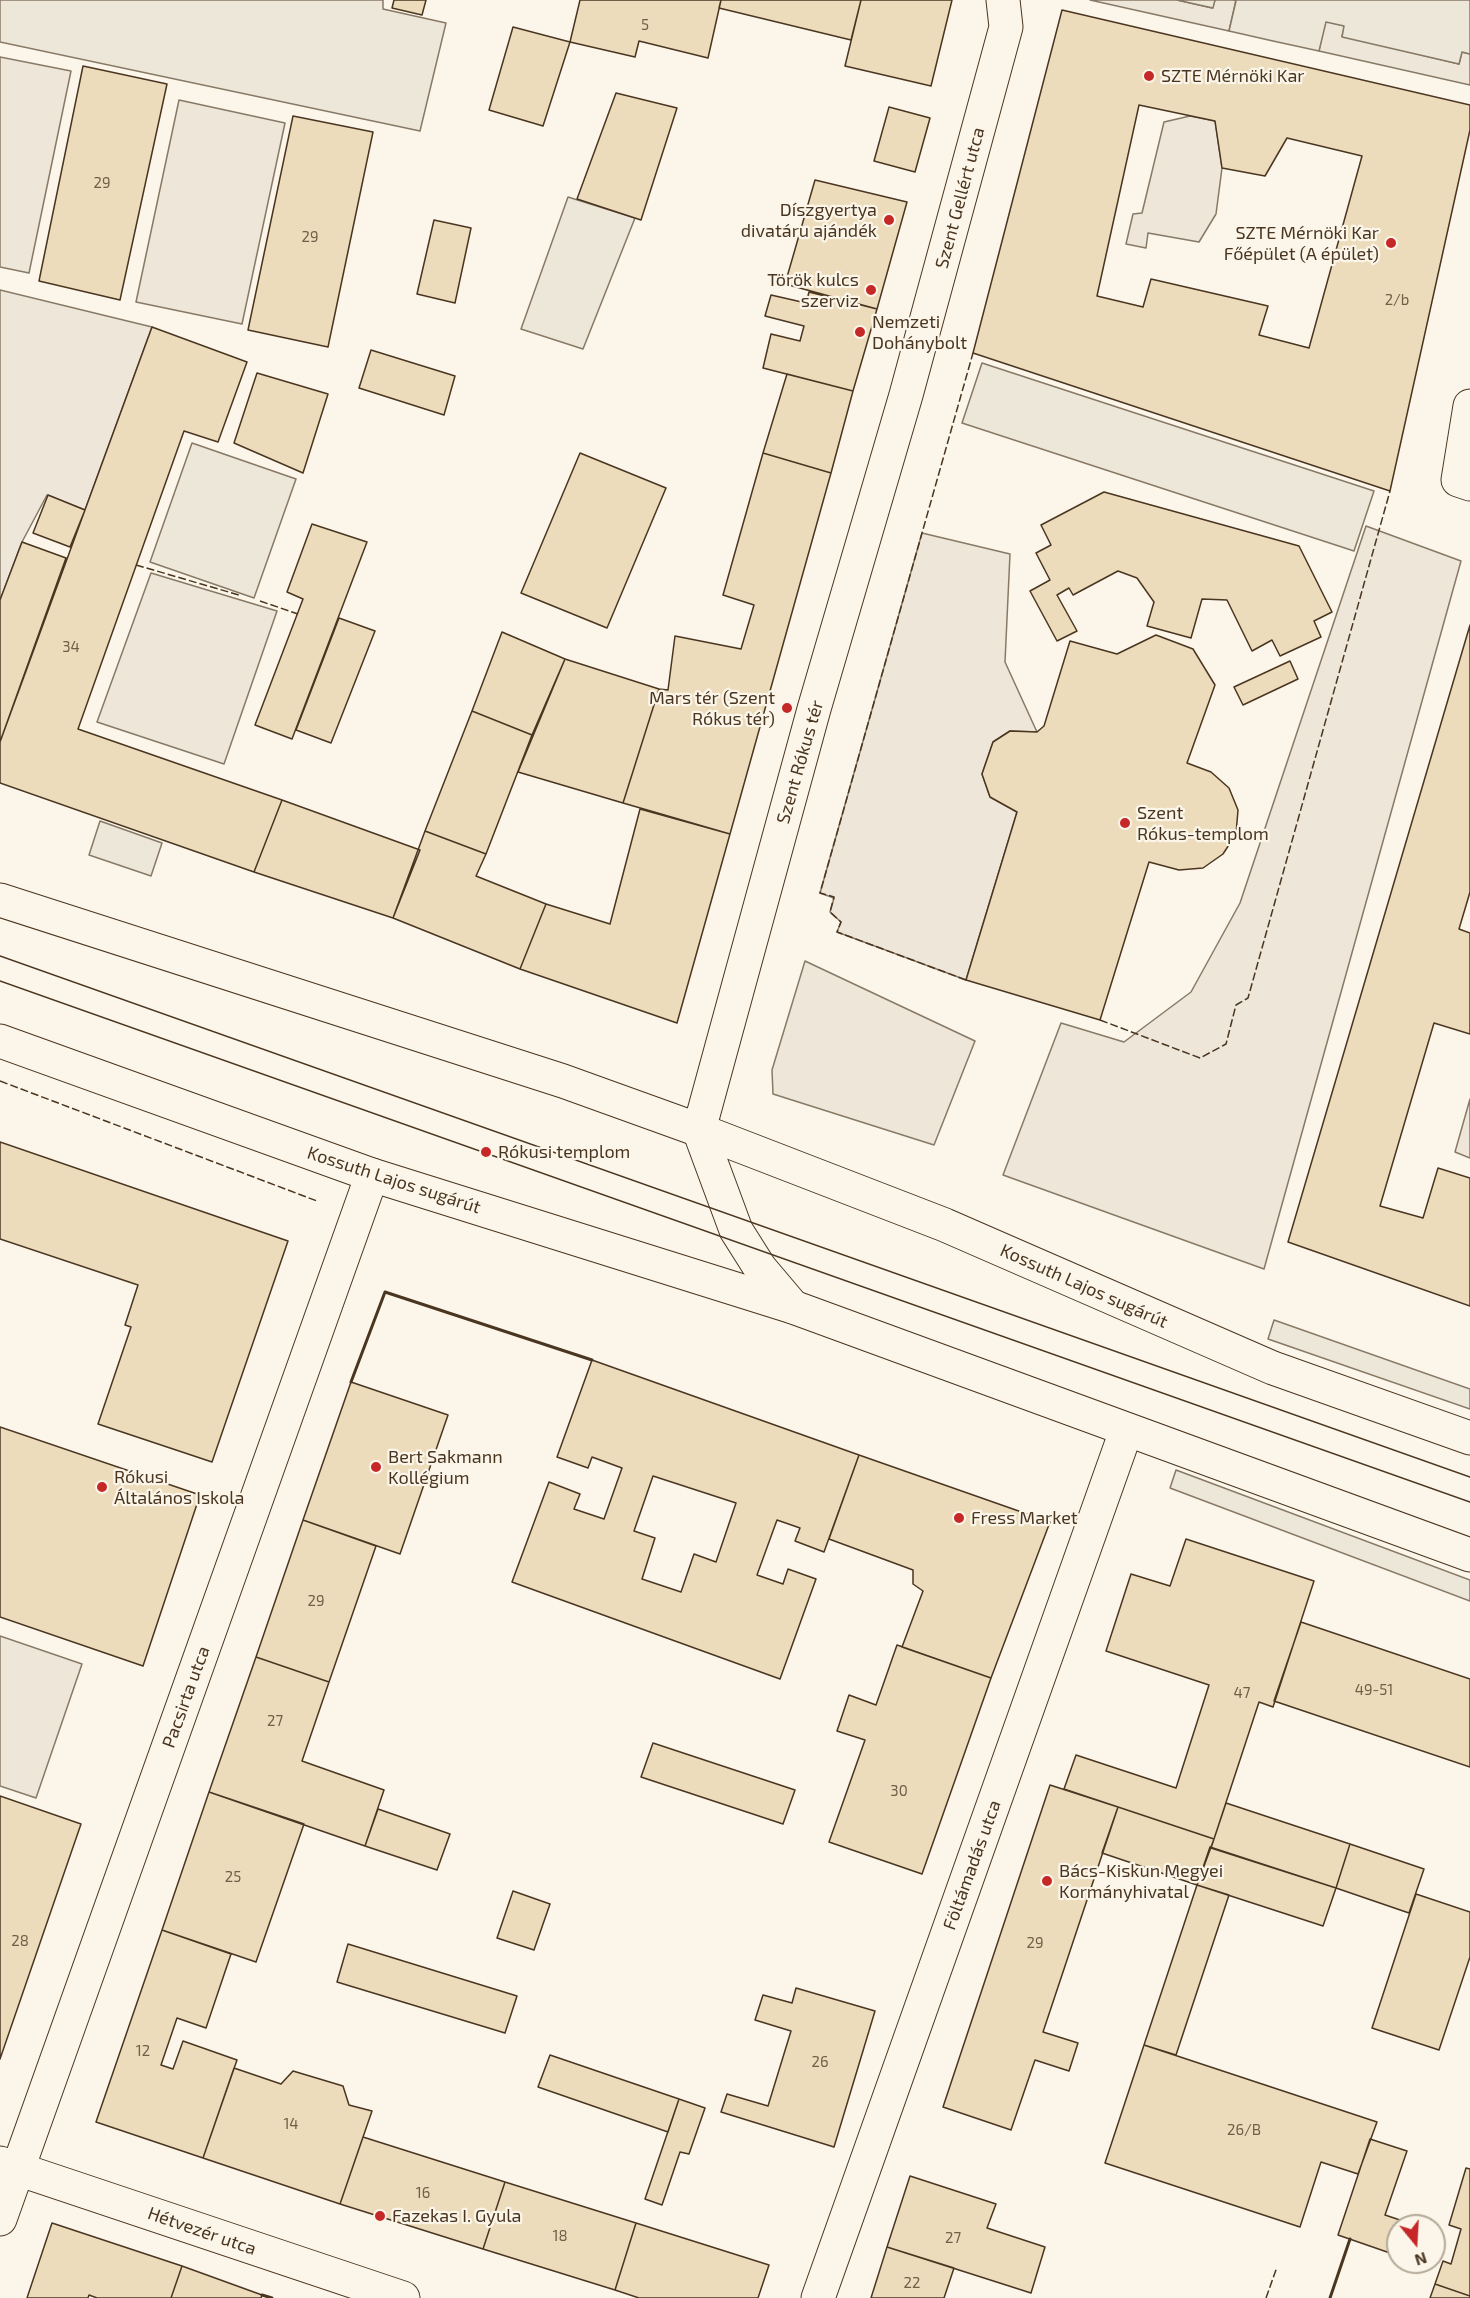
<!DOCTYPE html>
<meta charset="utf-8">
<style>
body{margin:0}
#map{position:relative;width:1470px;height:2298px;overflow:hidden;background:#fbf6e9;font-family:"Exo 2",sans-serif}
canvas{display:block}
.north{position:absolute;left:1386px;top:2214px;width:60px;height:60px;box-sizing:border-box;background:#fbf6e9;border:2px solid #b4a999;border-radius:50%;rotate:162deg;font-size:16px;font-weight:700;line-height:24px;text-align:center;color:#4a3520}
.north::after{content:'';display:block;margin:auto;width:21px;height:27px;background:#c62828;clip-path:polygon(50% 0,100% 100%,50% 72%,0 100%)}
</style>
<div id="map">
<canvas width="1470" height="2298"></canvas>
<div class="north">N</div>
</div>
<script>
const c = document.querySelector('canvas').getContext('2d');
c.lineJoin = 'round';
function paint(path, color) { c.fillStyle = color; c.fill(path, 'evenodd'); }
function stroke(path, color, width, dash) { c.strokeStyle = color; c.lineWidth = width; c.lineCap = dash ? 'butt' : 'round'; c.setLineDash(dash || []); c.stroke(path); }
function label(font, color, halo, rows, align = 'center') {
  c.font = font + ' "Exo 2",sans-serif'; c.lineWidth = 4.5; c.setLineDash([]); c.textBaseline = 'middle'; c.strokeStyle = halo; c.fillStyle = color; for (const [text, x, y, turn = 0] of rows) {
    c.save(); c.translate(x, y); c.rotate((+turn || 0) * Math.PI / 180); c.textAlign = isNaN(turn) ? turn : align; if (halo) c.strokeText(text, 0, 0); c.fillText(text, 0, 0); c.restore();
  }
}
const green = new Path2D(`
 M 1090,0 L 1177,0 L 1212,8 L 1215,0 L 1236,0 L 1229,31 Z
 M 1325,21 L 1345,26 L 1342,36 L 1459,64 L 1462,52 L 1470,54 L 1470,85 L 1319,51 Z
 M 0,57 L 71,71 L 29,273 L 0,267 Z
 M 179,100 L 285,123 L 242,324 L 136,302 Z
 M 1190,116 L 1215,121 L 1222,168 L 1216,214 L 1199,242 L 1148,233 L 1146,248 L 1126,244 L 1133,214 L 1142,213 L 1164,122 Z
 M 0,290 L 152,327 L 85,510 L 47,495 L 22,542 L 0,600 Z
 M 1366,526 L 1461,561 L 1264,1269 L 1003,1175 L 1061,1023 L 1124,1042 L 1191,992 L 1240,903 Z
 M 922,533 L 1010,554 L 1005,662 L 1037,732 L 1010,731 L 993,742 L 982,774 L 990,797 L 1017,812 L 966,980 L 837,932 L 841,922 L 830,912 L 834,898 L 820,893 Z
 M 151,573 L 277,611 L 224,764 L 97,722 Z
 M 805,961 L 975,1041 L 934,1145 L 773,1094 L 772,1070 Z
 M 1470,1099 L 1470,1158 L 1455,1152 Z
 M 0,1636 L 82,1664 L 36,1798 L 0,1786 Z`);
const parking = new Path2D(`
 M 0,0 L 383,0 L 383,9 L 446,23 L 420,131 L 0,42 Z
 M 1177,0 L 1215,0 L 1213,8 Z
 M 1234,0 L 1470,0 L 1470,54 L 1462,52 L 1459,64 L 1342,37 L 1344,26 L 1326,22 L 1319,51 L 1273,41 L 1229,31 L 1236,1 Z
 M 568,197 L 635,218 L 583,349 L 521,329 Z
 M 982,363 L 1374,491 L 1354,551 L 962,423 Z
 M 192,443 L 296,479 L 254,598 L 150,562 Z
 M 100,821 L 162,843 L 151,876 L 89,855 Z
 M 1274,1320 L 1470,1389 L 1470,1409 L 1268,1339 Z
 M 1176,1470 L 1470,1580 L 1470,1601 L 1170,1488 Z`);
const building = new Path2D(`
 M 394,0 L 426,0 L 422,15 L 392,8 Z
 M 580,0 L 721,0 L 708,58 L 639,41 L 635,57 L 570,42 Z
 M 721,0 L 861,0 L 851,40 L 719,8 Z
 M 861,0 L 952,0 L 931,86 L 845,66 Z
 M 1062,10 L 1470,105 L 1470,130 L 1390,491 L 973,353 ZM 1139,105 L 1215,121 L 1222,168 L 1265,176 L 1287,138 L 1362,156 L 1309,348 L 1259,335 L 1268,306 L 1151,279 L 1143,307 L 1097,296 Z
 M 513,27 L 570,42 L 543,126 L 489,110 Z
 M 83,66 L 167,84 L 120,300 L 39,281 Z
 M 616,93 L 677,108 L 641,220 L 577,199 Z
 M 889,107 L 930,118 L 915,172 L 874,161 Z
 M 293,116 L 373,132 L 328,347 L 248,330 Z
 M 815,180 L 907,202 L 877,309 L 785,284 Z
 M 434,220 L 471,228 L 455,303 L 417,294 Z
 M 809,292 L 877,309 L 853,391 L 763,368 L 771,334 L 800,341 L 804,326 L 765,316 L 771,295 L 806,303 Z
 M 152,327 L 247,362 L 218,442 L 184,431 L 78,729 L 282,800 L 254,872 L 0,783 L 0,742 Z
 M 371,350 L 455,376 L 444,415 L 359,388 Z
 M 257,373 L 328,394 L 303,473 L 234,443 Z
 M 787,374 L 853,391 L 831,473 L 763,453 Z
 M 580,453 L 666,488 L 607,628 L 521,593 Z
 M 763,453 L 831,473 L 730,834 L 623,803 L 659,689 L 668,690 L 675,636 L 741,649 L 754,605 L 723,595 Z
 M 1104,492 L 1299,546 L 1332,612 L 1314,621 L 1321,637 L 1280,656 L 1272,640 L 1252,651 L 1227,600 L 1202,599 L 1191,638 L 1147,626 L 1154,602 L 1137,578 L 1118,571 L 1073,595 L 1069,588 L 1057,595 L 1077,631 L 1057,641 L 1030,591 L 1050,580 L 1036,553 L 1051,545 L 1041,525 Z
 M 48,495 L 85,510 L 70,547 L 33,533 Z
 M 312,524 L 367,542 L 292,739 L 255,725 L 303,599 L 287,592 Z
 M 22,542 L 66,558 L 0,742 L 0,600 Z
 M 339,618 L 375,631 L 331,743 L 296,730 Z
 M 1470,625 L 1470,892 L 1459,929 L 1470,933 L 1470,1034 L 1434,1023 L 1380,1206 L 1423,1218 L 1438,1168 L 1470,1178 L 1470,1306 L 1288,1242 Z
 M 502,632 L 565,659 L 532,735 L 472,711 Z
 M 1156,635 L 1193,649 L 1215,685 L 1187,763 L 1211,772 L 1229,788 L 1238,810 L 1236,834 L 1223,854 L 1203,868 L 1179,870 L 1149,862 L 1100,1020 L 966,980 L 1017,812 L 990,797 L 982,774 L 993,742 L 1010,731 L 1037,732 L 1044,726 L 1070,641 L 1117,654 Z
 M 565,659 L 659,689 L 623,803 L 518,772 Z
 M 1290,661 L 1298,679 L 1243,705 L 1234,687 Z
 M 472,711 L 532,735 L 486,854 L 425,831 Z
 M 282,800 L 420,850 L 393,918 L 254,872 Z
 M 640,809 L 730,834 L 677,1023 L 520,969 L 546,904 L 610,924 Z
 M 425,831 L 486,854 L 476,876 L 546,904 L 520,969 L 393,918 Z
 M 0,1142 L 288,1241 L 212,1462 L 98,1424 L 131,1327 L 125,1325 L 138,1285 L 0,1239 Z
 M 592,1360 L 859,1455 L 824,1552 L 795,1541 L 800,1528 L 777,1520 L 757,1575 L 783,1584 L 788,1569 L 816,1579 L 780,1679 L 512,1582 L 549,1482 L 580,1494 L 574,1509 L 604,1519 L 622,1468 L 592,1457 L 588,1468 L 557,1457 ZM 653,1476 L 736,1503 L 716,1562 L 694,1554 L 681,1592 L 642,1579 L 655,1538 L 634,1531 Z
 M 351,1382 L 448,1415 L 400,1554 L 303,1520 Z
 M 0,1427 L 200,1495 L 143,1666 L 0,1617 Z
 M 859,1455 L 1050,1522 L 991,1678 L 902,1647 L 923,1591 L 913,1584 L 913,1570 L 829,1539 Z
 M 303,1520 L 376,1546 L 329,1682 L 256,1657 Z
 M 1186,1539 L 1314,1581 L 1273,1707 L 1259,1702 L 1214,1839 L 1064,1789 L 1076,1755 L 1176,1788 L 1209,1685 L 1106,1651 L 1131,1574 L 1170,1586 Z
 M 1301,1622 L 1470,1679 L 1470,1767 L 1274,1701 Z
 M 897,1645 L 991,1678 L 922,1874 L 829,1842 L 865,1740 L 837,1731 L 849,1695 L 876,1705 Z
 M 256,1657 L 329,1682 L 302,1761 L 384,1790 L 365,1846 L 209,1792 Z
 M 653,1743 L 795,1790 L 783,1824 L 641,1777 Z
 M 1050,1785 L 1118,1807 L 1043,2032 L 1078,2043 L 1069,2071 L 1035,2060 L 1011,2130 L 943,2107 Z
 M 209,1792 L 304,1824 L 256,1962 L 162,1930 Z
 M 0,1796 L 81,1824 L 0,2059 Z
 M 1226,1803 L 1350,1844 L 1336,1888 L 1211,1848 Z
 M 1118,1807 L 1214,1839 L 1197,1885 L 1102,1853 Z
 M 378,1809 L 450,1834 L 437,1870 L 365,1846 Z
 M 1350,1844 L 1424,1869 L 1409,1913 L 1336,1888 Z
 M 1210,1847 L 1336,1888 L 1323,1926 L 1197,1885 Z
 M 1197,1885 L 1229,1895 L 1176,2055 L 1144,2045 Z
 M 513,1891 L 550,1904 L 534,1950 L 497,1938 Z
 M 1416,1894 L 1470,1912 L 1470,1957 L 1439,2050 L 1372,2028 Z
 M 162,1930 L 231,1954 L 206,2028 L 177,2018 L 161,2065 L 173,2069 L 183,2041 L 237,2060 L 203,2158 L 96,2122 Z
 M 348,1944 L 517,1996 L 505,2033 L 337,1982 Z
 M 796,1988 L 875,2011 L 834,2147 L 721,2112 L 727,2094 L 768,2106 L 791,2031 L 755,2020 L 763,1995 L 792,2003 Z
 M 1144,2045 L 1377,2122 L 1358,2174 L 1321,2162 L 1300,2227 L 1105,2163 Z
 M 550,2055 L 679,2099 L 668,2132 L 538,2087 Z
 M 234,2068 L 281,2084 L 293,2071 L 343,2086 L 349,2105 L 372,2111 L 340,2204 L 203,2158 Z
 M 679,2099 L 705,2108 L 689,2154 L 680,2152 L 662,2205 L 645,2199 Z
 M 363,2137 L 505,2182 L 483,2249 L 340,2204 Z
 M 1370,2139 L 1407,2151 L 1385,2215 L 1400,2220 L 1390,2253 L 1338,2235 Z
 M 1466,2168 L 1470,2169 L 1470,2296 L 1435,2284 L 1443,2261 L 1451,2264 L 1461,2229 L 1449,2225 Z
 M 910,2176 L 996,2204 L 987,2228 L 1045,2247 L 1031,2293 L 887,2247 Z
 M 505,2182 L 636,2223 L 615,2290 L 483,2249 Z
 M 52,2223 L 182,2266 L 171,2298 L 97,2298 L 89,2295 L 88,2298 L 27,2298 Z
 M 636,2223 L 769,2265 L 758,2298 L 639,2298 L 615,2290 Z
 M 887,2247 L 954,2268 L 944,2298 L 871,2298 Z
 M 182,2266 L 262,2295 L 261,2298 L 171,2298 Z
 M 1435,2284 L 1470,2296 L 1470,2298 L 1430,2298 Z`);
const street = new Path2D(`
 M 1470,406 L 1458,480 L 1470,484
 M 793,1307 L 760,1268 L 736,1230 L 699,1130 L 814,709 L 906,395 L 1006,27 L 1003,0
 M 0,2163 L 403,2298
 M 0,2219 L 372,1175
 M 818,2298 L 1126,1431`);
const primary = new Path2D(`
 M 0,900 L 563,1081 L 699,1130 L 945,1225 L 1273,1368 L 1470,1438
 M 0,1041 L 372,1175 L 793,1307 L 1470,1555`);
const tram = new Path2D(`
 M 0,956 L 1470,1477
 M 0,981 L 1470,1502`);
const fence = new Path2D(`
 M 136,565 L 239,595
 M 260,601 L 298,614
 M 966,980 L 837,932 L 841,922 L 830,912 L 834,897 L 820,893 L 973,353
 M 1100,1020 L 1200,1058 L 1226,1044 L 1236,1005 L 1248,998 L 1390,491
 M 0,1081 L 317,1201
 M 1266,2298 L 1277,2267`);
const wall = new Path2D(`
 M 351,1382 L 385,1292 L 592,1360
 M 262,2295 L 272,2298
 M 1330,2298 L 1350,2239`);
const markers = [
 [1149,76,6,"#c62828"],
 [889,220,6,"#c62828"],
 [1391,243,6,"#c62828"],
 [871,290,6,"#c62828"],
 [860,332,6,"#c62828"],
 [787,708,6,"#c62828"],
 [1125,823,6,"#c62828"],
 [486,1152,6,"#c62828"],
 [376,1467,6,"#c62828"],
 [102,1487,6,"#c62828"],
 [959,1518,6,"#c62828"],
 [1047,1881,6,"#c62828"],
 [380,2216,6,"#c62828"]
];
const numberNames = [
 ["5",645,25],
 ["29",102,183],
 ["29",310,237],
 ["2/b",1397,300],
 ["34",71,647],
 ["29",316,1601],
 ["49-51",1374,1690],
 ["47",1242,1693],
 ["27",275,1721],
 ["30",899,1791],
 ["25",233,1877],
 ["28",20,1941],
 ["29",1035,1943],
 ["12",143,2051],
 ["26",820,2062],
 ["14",291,2124],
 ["26/B",1244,2130],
 ["16",423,2193],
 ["18",560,2236],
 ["27",953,2238],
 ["22",912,2283]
];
const poiNames = [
 ["SZTE Mérnöki Kar",1161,76],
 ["Díszgyertya",877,210,"right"],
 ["divatáru ajándék",877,231,"right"],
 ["SZTE Mérnöki Kar",1379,233,"right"],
 ["Főépület (A épület)",1379,254,"right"],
 ["Török kulcs",859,280,"right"],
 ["szerviz",859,301,"right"],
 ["Nemzeti",872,322],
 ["Dohánybolt",872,343],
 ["Mars tér (Szent",775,698,"right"],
 ["Rókus tér)",775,719,"right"],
 ["Szent",1137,813],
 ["Rókus-templom",1137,834],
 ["Rókusi templom",498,1152],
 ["Bert Sakmann",388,1457],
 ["Kollégium",388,1478],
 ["Rókusi",114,1477],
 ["Általános Iskola",114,1498],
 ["Fress Market",971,1518],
 ["Bács-Kiskun Megyei",1059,1871],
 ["Kormányhivatal",1059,1892],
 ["Fazekas I. Gyula",392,2216]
];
const streetNames = [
 ["Szent Gellért utca",960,198,-75],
 ["Szent Rókus tér",800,762,-74],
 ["Kossuth Lajos sugárút",394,1180,18],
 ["Kossuth Lajos sugárút",1084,1286,24],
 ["Pacsirta utca",186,1697,-70],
 ["Föltámadás utca",972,1865,-70],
 ["Hétvezér utca",202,2231,19]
];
paint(green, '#ede6d9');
stroke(green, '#887966', 1.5);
paint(parking, '#ede7d9');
stroke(parking, '#887966', 1.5);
paint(building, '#ecdcbc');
stroke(building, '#4a3520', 1.5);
stroke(street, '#4a3520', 35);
stroke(primary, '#4a3520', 35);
stroke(street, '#fbf6e9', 33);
stroke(primary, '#fbf6e9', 33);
stroke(tram, '#4a3520', 1.5);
stroke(fence, '#4a3520', 1.5, [8, 3]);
stroke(wall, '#4a3520', 3);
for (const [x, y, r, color] of markers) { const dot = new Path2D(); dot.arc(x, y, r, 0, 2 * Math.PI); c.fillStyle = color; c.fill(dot); stroke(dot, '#fbf6e9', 2); }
label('15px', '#725f47', null, numberNames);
label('18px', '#4a3520', '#fbf6e9', poiNames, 'left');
label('18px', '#4a3520', '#fbf6e9', streetNames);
</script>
